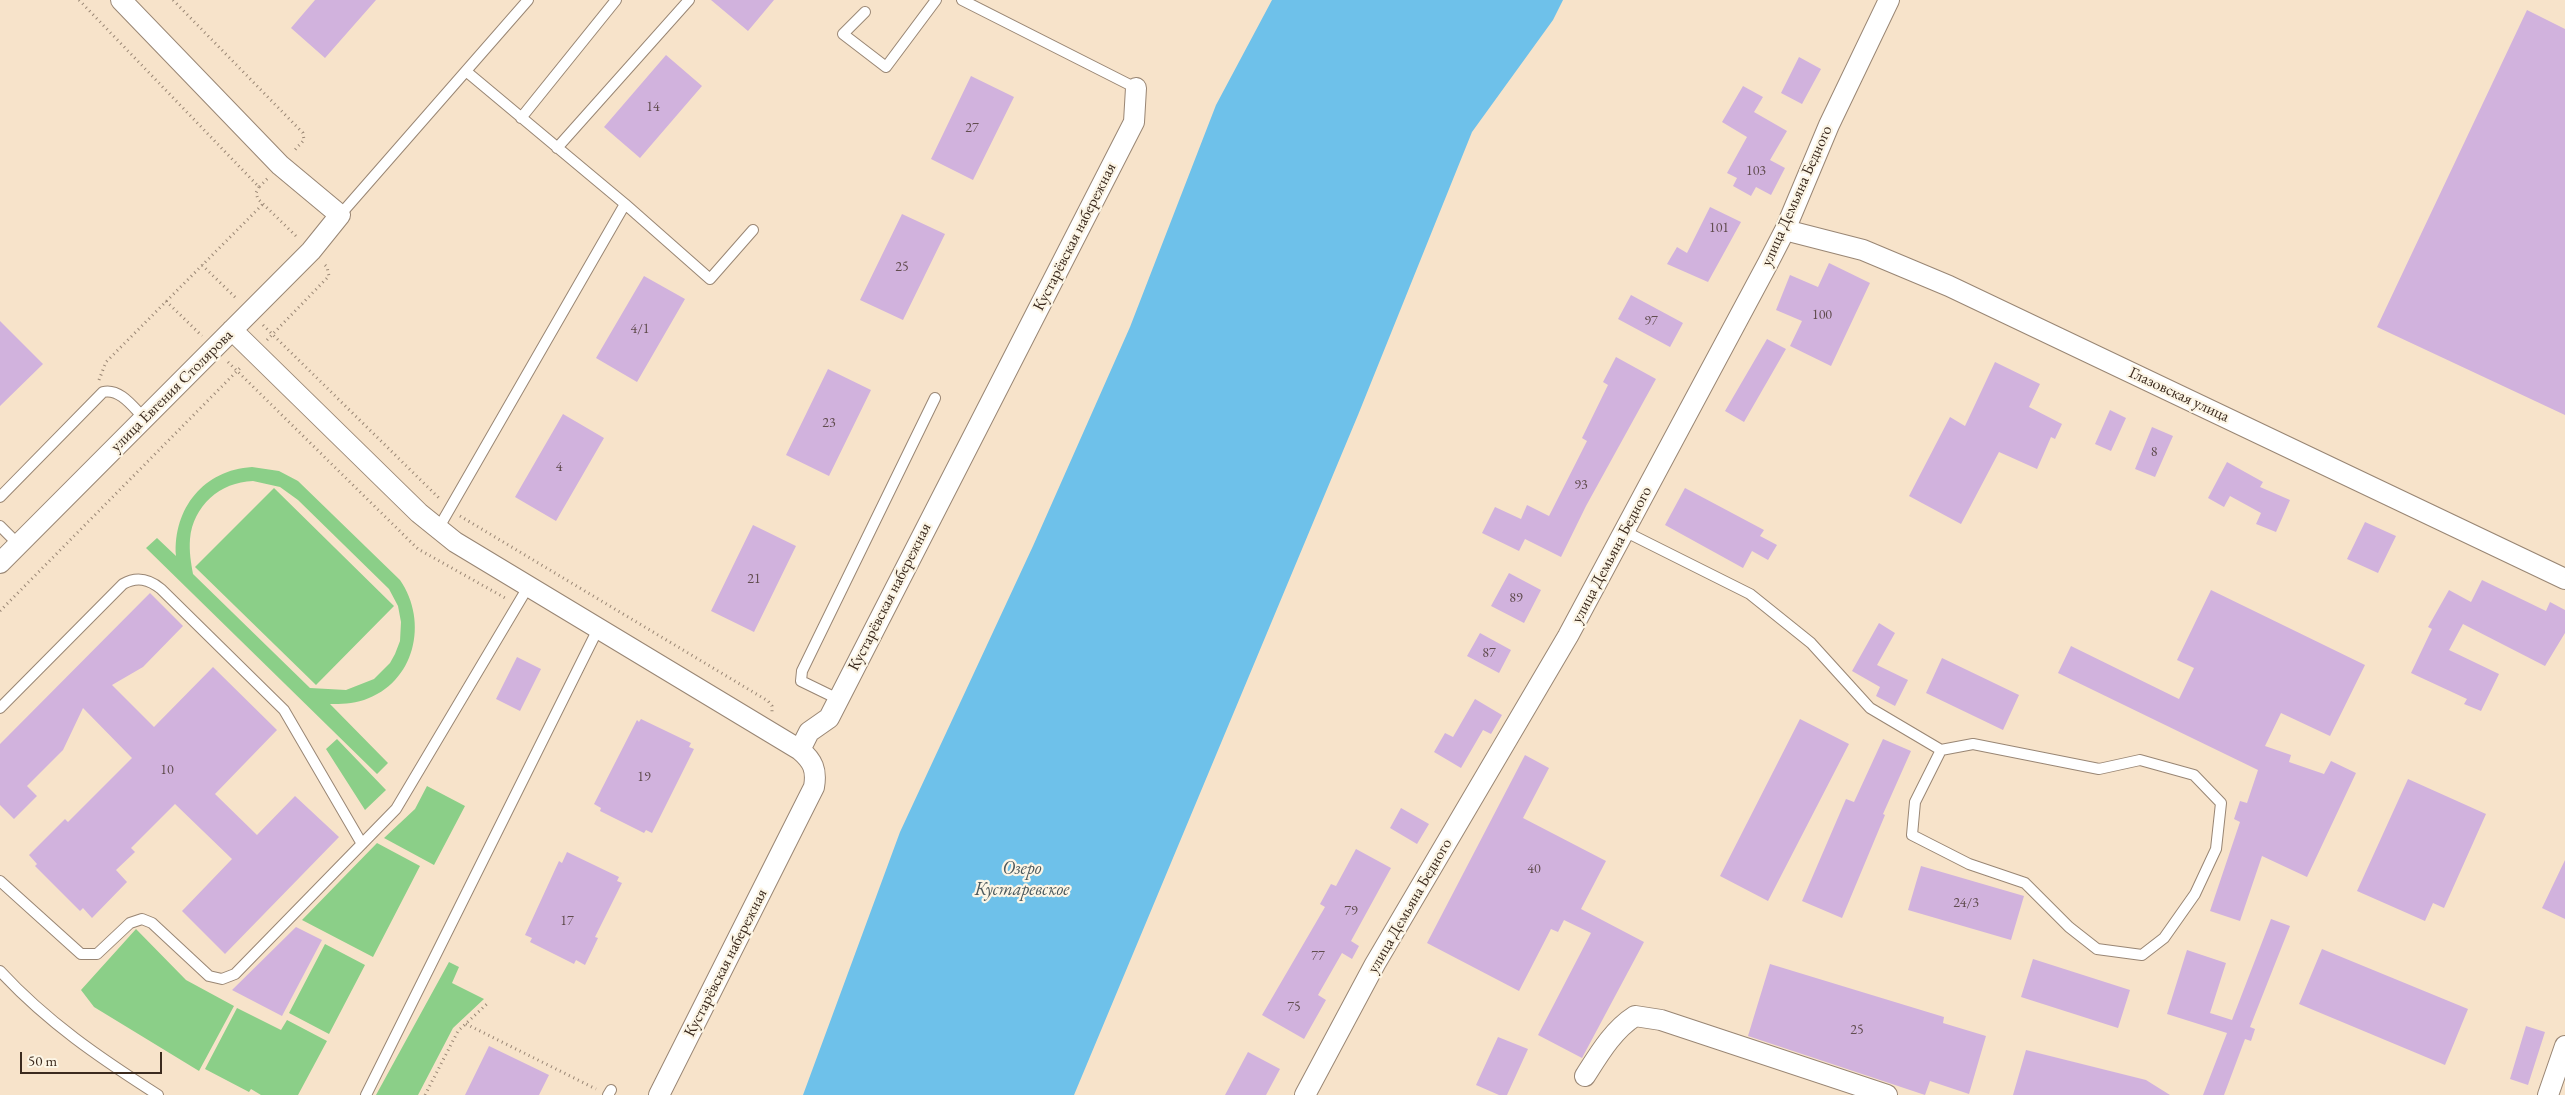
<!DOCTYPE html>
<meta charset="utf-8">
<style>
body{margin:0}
#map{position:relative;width:2565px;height:1095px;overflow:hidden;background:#f7e3ca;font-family:"EB Garamond",serif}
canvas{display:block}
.scale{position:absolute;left:20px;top:1052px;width:142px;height:22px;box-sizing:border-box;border:2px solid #3b2a1e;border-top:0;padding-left:6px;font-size:15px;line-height:18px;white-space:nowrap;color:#3b2a1e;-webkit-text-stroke:4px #fcf5e5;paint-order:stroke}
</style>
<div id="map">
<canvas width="2565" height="1095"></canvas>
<div class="scale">50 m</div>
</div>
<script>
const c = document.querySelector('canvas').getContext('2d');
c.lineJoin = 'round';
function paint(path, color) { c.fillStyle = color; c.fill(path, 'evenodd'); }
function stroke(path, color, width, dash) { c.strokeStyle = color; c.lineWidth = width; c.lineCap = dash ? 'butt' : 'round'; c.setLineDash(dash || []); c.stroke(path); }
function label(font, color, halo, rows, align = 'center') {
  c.font = font + ' "EB Garamond",serif'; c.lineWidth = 4.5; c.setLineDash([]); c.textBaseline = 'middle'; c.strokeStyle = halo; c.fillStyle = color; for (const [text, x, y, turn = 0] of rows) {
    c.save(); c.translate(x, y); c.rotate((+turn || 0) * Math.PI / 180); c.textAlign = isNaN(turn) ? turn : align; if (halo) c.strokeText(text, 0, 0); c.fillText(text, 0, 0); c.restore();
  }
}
const green = new Path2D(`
 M 252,467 L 279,471 L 298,481 L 400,580 C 429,622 415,683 364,700 C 352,704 341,704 330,704 L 388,763 L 377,774 L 146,548 L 157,538 L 176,556 C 173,508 204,470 252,467 ZM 253,481 L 280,487 L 298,500 L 389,589 L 398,606 L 401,622 L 400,641 L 395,654 L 390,663 L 374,679 L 346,690 L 310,688 L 193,574 C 191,563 189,551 190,539 C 193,506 220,482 253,481 Z
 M 274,488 L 394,606 L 316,685 L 195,567 Z
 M 337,739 L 386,790 L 365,810 L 326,749 Z
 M 427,786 L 465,806 L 434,865 L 384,838 L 415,809 Z
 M 377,843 L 420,866 L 373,957 L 302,920 Z
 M 136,929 L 186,980 L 234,1006 L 199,1071 L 94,1007 L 81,990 Z
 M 325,944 L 365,965 L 329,1034 L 289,1013 Z
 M 449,962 L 459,967 L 452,983 L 484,999 L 453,1028 L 418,1095 L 376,1095 Z
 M 237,1008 L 281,1030 L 287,1020 L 327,1041 L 298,1095 L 261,1095 L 251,1089 L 249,1092 L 205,1069 Z`);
const water = new Path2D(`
 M 1272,0 L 1563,0 L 1553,20 L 1472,132 L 1358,415 L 1074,1095 L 803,1095 L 900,832 L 1033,546 L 1130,327 L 1216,105 Z`);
const building = new Path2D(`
 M 315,0 L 376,0 L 325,58 L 291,28 Z
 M 711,0 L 774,0 L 748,31 Z
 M 2527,10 L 2565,29 L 2565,415 L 2377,327 Z
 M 666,55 L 702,86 L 640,158 L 604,127 Z
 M 1799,57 L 1821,69 L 1802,104 L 1781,93 Z
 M 971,76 L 1014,97 L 973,180 L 931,159 Z
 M 1743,86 L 1763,97 L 1754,112 L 1787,131 L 1770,160 L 1785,168 L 1771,195 L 1756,187 L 1751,196 L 1733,186 L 1737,178 L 1727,173 L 1747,137 L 1722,122 Z
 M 1710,207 L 1741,222 L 1708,282 L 1667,264 L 1677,247 L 1687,253 Z
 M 902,214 L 945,234 L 903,320 L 860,300 Z
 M 1829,263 L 1870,283 L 1831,366 L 1790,346 L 1802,321 L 1776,310 L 1790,275 L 1818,287 Z
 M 644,276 L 685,299 L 637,382 L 596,358 Z
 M 1631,295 L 1683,323 L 1670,347 L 1618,319 Z
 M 0,321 L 43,364 L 0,406 Z
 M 1767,339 L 1786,349 L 1744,422 L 1725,411 Z
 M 1616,357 L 1656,379 L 1586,506 L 1561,557 L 1525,539 L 1519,551 L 1482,533 L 1495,507 L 1521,519 L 1527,505 L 1549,516 L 1587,441 L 1582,438 L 1608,385 L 1603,382 Z
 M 1995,362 L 2040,384 L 2029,407 L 2062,424 L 2055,439 L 2051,437 L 2037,469 L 1999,452 L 1961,524 L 1909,496 L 1950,417 L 1965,426 Z
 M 828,369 L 871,390 L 829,476 L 786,455 Z
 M 2110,410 L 2126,418 L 2111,451 L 2095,444 Z
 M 563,414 L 604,438 L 556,521 L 515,497 Z
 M 2152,427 L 2173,436 L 2155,477 L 2135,469 Z
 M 2227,462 L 2263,482 L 2260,487 L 2290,500 L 2276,532 L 2256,524 L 2261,513 L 2230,496 L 2224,507 L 2208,498 Z
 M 1685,488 L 1764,530 L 1760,536 L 1777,545 L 1768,560 L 1752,551 L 1743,568 L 1665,525 Z
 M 2365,522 L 2396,536 L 2378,573 L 2347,559 Z
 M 753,525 L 796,546 L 754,632 L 711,611 Z
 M 1509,573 L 1541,590 L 1524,623 L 1491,606 Z
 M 2482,580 L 2546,611 L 2550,602 L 2565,610 L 2565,633 L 2545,666 L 2463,624 L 2449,650 L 2499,674 L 2481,711 L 2464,704 L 2467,699 L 2411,673 L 2432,629 L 2428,627 L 2449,590 L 2471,602 Z
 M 2211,590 L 2365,665 L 2330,736 L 2281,713 L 2265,746 L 2291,755 L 2289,762 L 2324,774 L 2331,761 L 2356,773 L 2307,877 L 2262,856 L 2240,921 L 2210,911 L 2240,822 L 2234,819 L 2240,801 L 2247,803 L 2258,770 L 2058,673 L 2071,646 L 2179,699 L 2194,668 L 2177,660 Z
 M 150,593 L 183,626 L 143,667 L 112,685 L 154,727 L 213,667 L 277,730 L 215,794 L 257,835 L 295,796 L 339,837 L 225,954 L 182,911 L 232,859 L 175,804 L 131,848 L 135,852 L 116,870 L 127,882 L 92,918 L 83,908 L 80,911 L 35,866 L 37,864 L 29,855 L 65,819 L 68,822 L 132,758 L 83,708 L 63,750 L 27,786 L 37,796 L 14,819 L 0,805 L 0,744 Z
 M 1879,623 L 1895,633 L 1877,665 L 1908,680 L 1895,706 L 1876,696 L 1880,687 L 1852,671 Z
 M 1480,633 L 1511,650 L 1499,673 L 1467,656 Z
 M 517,657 L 541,669 L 520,711 L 496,699 Z
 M 1942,658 L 2019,695 L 2003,730 L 1926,693 Z
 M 1475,699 L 1502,715 L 1491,734 L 1483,730 L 1461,768 L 1434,752 L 1445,733 L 1453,737 Z
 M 641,719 L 691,743 L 689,747 L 694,749 L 652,833 L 646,830 L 644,833 L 600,811 L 601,808 L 594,804 L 637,720 L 639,722 Z
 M 1800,719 L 1849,744 L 1768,901 L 1720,876 Z
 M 1883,739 L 1911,751 L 1883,814 L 1885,815 L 1842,918 L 1802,901 L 1846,799 L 1854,802 Z
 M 1525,755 L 1549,768 L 1523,818 L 1606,861 L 1581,909 L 1644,942 L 1582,1058 L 1538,1035 L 1591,933 L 1564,920 L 1558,932 L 1551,929 L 1519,991 L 1427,943 Z
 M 2408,779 L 2486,814 L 2444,908 L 2433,903 L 2425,921 L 2357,891 Z
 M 1401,808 L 1429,824 L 1417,844 L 1390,828 Z
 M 1356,849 L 1391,868 L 1351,941 L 1359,946 L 1352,959 L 1342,953 L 1318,995 L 1326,1000 L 1304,1039 L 1262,1015 L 1325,907 L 1320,904 L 1331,884 L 1336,886 Z
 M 567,852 L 619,877 L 617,881 L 622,883 L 595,937 L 598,938 L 585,965 L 576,960 L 574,964 L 530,942 L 532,938 L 525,935 L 559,861 L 562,863 Z
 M 2565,860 L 2565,919 L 2542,908 Z
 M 1921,866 L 2024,896 L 2011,940 L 1908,910 Z
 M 2271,919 L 2290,926 L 2250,1027 L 2255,1029 L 2251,1041 L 2245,1039 L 2224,1095 L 2203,1095 L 2227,1033 L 2167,1014 L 2187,950 L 2226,963 L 2210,1013 L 2232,1020 Z
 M 296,927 L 322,940 L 282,1016 L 232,990 Z
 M 2322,949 L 2468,1009 L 2445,1065 L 2299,1004 Z
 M 2033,959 L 2130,990 L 2118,1028 L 2021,997 Z
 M 1770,964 L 1944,1017 L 1943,1023 L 1986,1036 L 1969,1094 L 1930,1081 L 1925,1095 L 1748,1036 Z
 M 2526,1026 L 2545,1032 L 2528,1085 L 2510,1079 Z
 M 1498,1037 L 1528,1049 L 1507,1095 L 1499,1095 L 1476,1085 Z
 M 489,1046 L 549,1075 L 539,1095 L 465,1095 Z
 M 2026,1050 L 2146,1080 L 2170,1095 L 2013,1095 Z
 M 1248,1052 L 1280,1069 L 1266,1095 L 1225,1095 Z`);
const path = new Path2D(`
 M 79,0 L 259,187 L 268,178
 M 173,0 L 303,133 L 304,140 L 293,152
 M 259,187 L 256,193 L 258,199 L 298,238
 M 202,265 L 237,299
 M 166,301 L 202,336
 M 263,325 L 440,499
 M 267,340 L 329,276 L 327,267 L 324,264
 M 228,362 L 418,549 L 507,599
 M 99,380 L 106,362 L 263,204
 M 460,516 L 768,701 L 772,706 L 772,712
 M 0,611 L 242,366
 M 466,1024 L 596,1089
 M 425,1095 L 458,1031 L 489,1002`);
const service = new Path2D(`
 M 962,0 L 1136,88
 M 865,12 L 843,34 L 886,67 L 936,0
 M 467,72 L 625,204 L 710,279 L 753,230
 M 521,118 L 616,0
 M 557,148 L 689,0
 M 340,215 L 528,0
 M 0,497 L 103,392 C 120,388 133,407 144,418
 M 0,526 L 18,544
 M 438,529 L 625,204
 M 1624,531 L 1750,594 L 1811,643 L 1870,708 L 1941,750 L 1973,744 L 2099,769 L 2140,760 L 2194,775 L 2221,803 L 2216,849 L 2195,894 L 2164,938 L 2142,955 L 2097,949 L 2069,927 L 2025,883 L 1969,864 L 1912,835 L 1915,802 L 1941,750
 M 838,699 L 801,681 L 802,671 L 935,398
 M 0,708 L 123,584 C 137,576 149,579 161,589 L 284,710 L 362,844
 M 0,881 L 81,954 L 97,954 L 130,923 L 142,919 L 152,923 L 209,976 L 222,979 L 235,974 L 396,809 L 528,587
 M 0,971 C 47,1022 100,1058 158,1095
 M 366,1095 L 598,629
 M 608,1095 L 611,1090`);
const minor = new Path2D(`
 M 1785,230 L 1863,250 L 1949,286 L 2565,579
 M 232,330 L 419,513 L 455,542 L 800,750
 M 0,563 L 311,251 L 340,215 L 280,165 L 121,0
 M 1585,1076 C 1599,1054 1613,1030 1635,1016 L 1661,1020 L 1887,1095
 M 659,1095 L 814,787 C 817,770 813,761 800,750 L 809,732 L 829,718 L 1134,122 L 1136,88
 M 1305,1095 L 1375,964 L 1568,636 L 1768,263 L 1785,230 L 1829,125 L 1889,0
 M 2548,1095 L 2565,1046`);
const numberNames = [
 ["14",653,107],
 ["27",972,128],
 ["103",1756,171],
 ["101",1719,228],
 ["25",902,267],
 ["100",1822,315],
 ["97",1651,321],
 ["4/1",640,329],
 ["23",829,423],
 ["8",2154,452],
 ["4",559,467],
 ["93",1581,485],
 ["21",754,579],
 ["89",1516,598],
 ["87",1489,653],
 ["10",167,770],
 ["19",644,777],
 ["40",1534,869],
 ["24/3",1966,903],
 ["79",1351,911],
 ["17",567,921],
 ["77",1318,956],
 ["75",1294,1007],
 ["25",1857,1030]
];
const streetNames = [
 ["улица Демьяна Бедного",1797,196,-66],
 ["Кустарёвская набережная",1075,237,-63],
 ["улица Евгения Столярова",172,391,-45],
 ["Глазовская улица",2179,395,25],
 ["улица Демьяна Бедного",1612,555,-62],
 ["Кустарёвская набережная",890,597,-63],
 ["улица Демьяна Бедного",1410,906,-60],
 ["Кустарёвская набережная",726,963,-63]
];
const waterNames = [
 ["Озеро",1022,869],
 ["Кустаревское",1022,890]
];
paint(green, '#8bcf88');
paint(water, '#6ec1ea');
paint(building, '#d1b2dd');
stroke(service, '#998674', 12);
stroke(minor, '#998674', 22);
stroke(path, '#998674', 3, [1, 4]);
stroke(service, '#fff', 10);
stroke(minor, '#fff', 20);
label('14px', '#604c4e', null, numberNames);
label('16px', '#3b2a1e', '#fcf5e5', streetNames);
label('italic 18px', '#4a575b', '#fcf5e5', waterNames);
</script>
